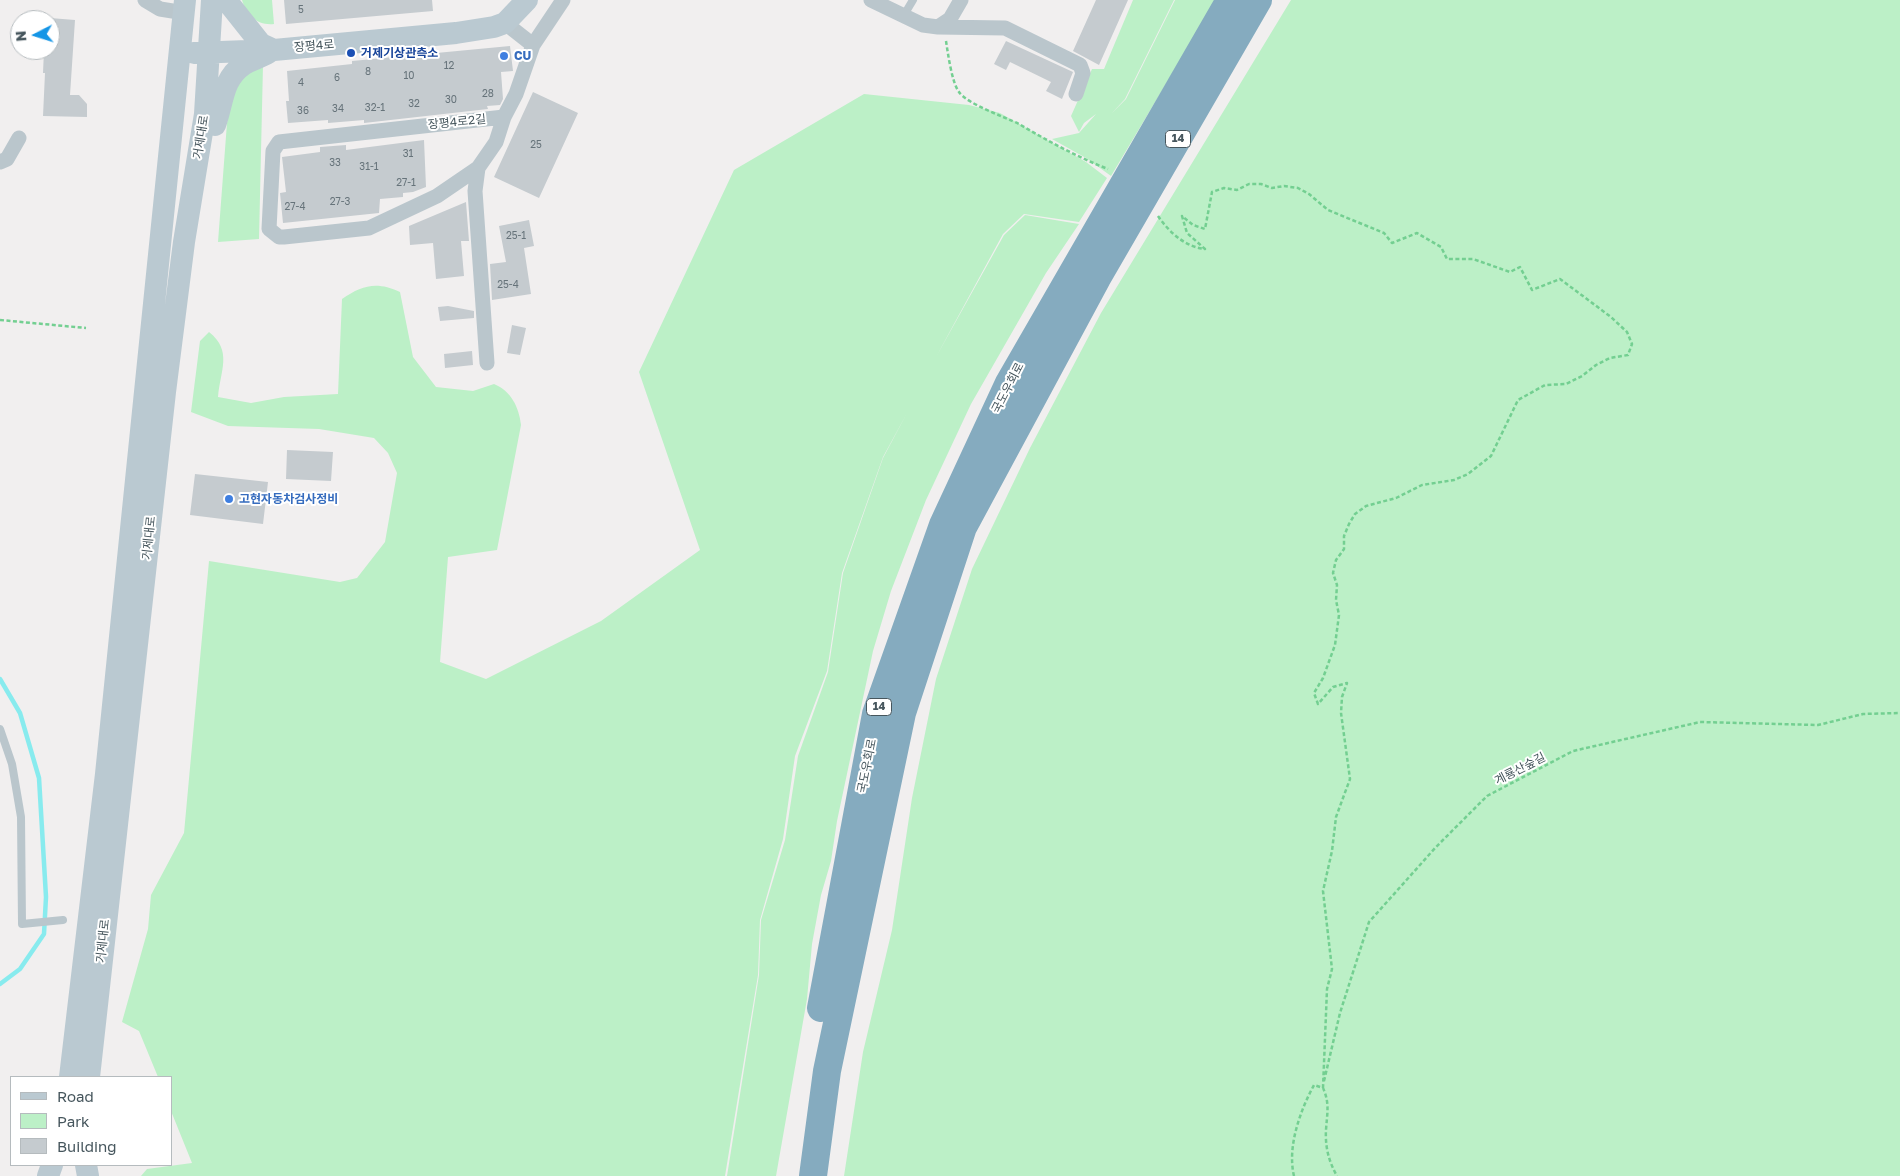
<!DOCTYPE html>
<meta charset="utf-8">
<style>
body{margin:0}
#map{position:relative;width:1900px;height:1176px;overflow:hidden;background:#f1efef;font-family:"Golos Text",sans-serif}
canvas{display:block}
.legend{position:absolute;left:10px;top:1076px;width:162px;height:90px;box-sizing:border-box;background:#fff;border:1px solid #b5bbbe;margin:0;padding:6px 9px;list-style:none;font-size:15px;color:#46565d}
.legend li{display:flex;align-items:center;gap:10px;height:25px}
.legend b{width:25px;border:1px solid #b5bbbe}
.north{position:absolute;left:10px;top:10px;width:50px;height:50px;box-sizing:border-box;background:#fff;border:1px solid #b5bbbe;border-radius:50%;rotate:265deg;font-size:14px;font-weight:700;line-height:20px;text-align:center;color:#46565d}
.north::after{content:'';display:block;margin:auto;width:18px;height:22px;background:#1495e6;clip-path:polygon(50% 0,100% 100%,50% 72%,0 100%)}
</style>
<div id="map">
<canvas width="1900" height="1176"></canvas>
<ul class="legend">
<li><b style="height:6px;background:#bac9d1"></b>Road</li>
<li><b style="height:14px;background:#bcf0c7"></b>Park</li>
<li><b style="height:14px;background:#c5cbcf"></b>Building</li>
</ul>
<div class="north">N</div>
</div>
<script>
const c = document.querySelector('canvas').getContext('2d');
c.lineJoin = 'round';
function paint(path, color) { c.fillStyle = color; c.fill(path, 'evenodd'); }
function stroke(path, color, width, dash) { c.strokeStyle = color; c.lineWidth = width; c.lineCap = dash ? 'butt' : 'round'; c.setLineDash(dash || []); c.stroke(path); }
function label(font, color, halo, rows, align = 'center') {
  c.font = font + ' "Golos Text","Noto Sans KR",sans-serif'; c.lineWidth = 4; c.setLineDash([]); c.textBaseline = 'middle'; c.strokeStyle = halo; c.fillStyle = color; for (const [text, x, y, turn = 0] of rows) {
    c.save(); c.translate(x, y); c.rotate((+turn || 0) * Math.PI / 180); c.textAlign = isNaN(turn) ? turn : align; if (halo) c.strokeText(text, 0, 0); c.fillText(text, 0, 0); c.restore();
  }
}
const green = new Path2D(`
 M 242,0 L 272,0 L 274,24 C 258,26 246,15 242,0 Z
 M 1133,0 L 1174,0 L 1125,99 L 1112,113 L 1126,99 L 1175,0 L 1216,0 L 1111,176 L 1086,158 L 1052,139 L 1079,133 L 1096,114 L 1084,123 L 1079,132 L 1071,116 L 1092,69 L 1104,69 Z
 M 1291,0 L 1900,0 L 1900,1176 L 844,1176 L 863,1052 L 892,930 L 912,798 L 936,679 L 972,569 L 1030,448 L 1101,313 Z
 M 263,65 L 259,239 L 218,242 L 227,123 L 232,98 L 240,81 L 250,70 Z
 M 864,94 L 969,105 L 1000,113 L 1086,162 L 1107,178 L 1079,222 L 1024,214 L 1003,234 L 936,357 L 1004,235 L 1025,215 L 1079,224 L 1046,273 L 971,404 L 926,500 L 891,591 L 873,651 L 837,821 L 831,861 L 821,895 L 812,944 L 807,999 L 776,1176 L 727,1176 L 759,975 L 761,920 L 785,840 L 798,756 L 828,672 L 843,573 L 883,458 L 907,413 L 883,457 L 842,573 L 827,671 L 795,756 L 783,839 L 760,920 L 758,975 L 725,1176 L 141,1176 L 147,1169 L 192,1163 L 171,1111 L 171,1077 L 158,1077 L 139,1031 L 122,1022 L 148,929 L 151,895 L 184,833 L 209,561 L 340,582 L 357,578 L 385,542 L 397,473 L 388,453 L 374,438 L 319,429 L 228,426 L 191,412 L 200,341 L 209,332 C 233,351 220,371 218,397 L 251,403 L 284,397 L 338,394 L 342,299 C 362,285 377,281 400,292 L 413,357 L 436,387 L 473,391 L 494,384 C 511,391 519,407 521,425 L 497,550 L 448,557 L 440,662 L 486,679 L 601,621 L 700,550 L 639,372 L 734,170 Z`);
const stream = new Path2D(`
 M 0,679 L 20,713 L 39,778 L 46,897 L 44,934 L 20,969 L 0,984`);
const building = new Path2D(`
 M 284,0 L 432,0 L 433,11 L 286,24 Z
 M 1096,0 L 1128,0 L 1099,65 L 1073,51 Z
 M 50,18 L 75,20 L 70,95 L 79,95 L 87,104 L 87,117 L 43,116 L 45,73 L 43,73 L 44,50 L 50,50 Z
 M 1006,41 L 1073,72 L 1062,99 L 1046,91 L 1051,82 L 1010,62 L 1006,70 L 994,64 Z
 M 510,46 L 513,71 L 501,72 L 503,99 L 500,105 L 487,106 L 488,109 L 364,123 L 364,120 L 328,123 L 328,120 L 288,123 L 286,101 L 289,101 L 287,71 L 352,64 L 352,61 Z
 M 533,92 L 578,113 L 539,198 L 494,177 Z
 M 424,140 L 426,187 L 413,192 L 403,193 L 403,197 L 380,199 L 379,213 L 283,223 L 280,193 L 286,192 L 282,157 L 320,152 L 320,147 L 346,145 L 346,150 Z
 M 466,202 L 469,241 L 461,241 L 464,276 L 436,279 L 433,243 L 410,245 L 409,226 Z
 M 529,220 L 534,246 L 524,248 L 531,294 L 492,300 L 490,264 L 506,262 L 499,226 Z
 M 448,306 L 474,311 L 474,318 L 440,321 L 438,307 Z
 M 512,325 L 526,328 L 520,355 L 507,353 Z
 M 472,351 L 473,365 L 445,368 L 444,354 Z
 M 287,450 L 333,452 L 331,481 L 286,479 Z
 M 195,474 L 268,482 L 263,524 L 190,515 Z`);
const path = new Path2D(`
 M 946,41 C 948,54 952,83 959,92 C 967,104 1005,117 1019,124 C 1048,141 1077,157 1108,169
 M 1158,216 C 1169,232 1185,247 1205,249 L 1187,233 L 1182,216 L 1193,225 L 1205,229 L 1212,192 L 1224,188 L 1237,190 L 1249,184 L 1261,184 L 1272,188 L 1284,186 L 1298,188 L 1309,194 L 1328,210 L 1384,233 L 1392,243 L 1417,233 L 1441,247 L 1447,259 L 1473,259 L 1510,272 L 1520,267 L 1532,290 L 1560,279 L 1611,317 L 1627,332 L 1632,344 L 1628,355 L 1610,358 L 1596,365 L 1582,376 L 1566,384 L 1545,385 L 1518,400 L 1491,456 L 1468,474 L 1454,480 L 1422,485 L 1396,498 L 1366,506 L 1355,514 L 1349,524 L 1344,536 L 1344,549 L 1336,560 L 1333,573 L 1337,585 L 1336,600 L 1339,615 L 1335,645 L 1323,678 L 1314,693 L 1318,704 L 1333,687 L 1347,683 L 1342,697 L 1341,713 L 1350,779 L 1336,817 L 1332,851 L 1323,891 L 1332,969 L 1327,989 L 1323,1088
 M 0,320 L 86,328
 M 1324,1081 L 1340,1013 L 1369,922 L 1436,847 L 1487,796 L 1573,751 L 1700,722 L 1818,725 L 1863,714 L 1900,713
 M 1294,1176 C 1287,1147 1300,1111 1314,1085 L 1323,1088 C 1330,1103 1327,1114 1326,1130 C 1325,1147 1329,1162 1337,1176`);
const lane = new Path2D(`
 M 904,15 L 913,0
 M 0,729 L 12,764 L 21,817 L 22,924 L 63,920`);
const street = new Path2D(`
 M 145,0 L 160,9 L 185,13
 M 871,0 L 923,25 L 938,27 L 950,19 L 961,0
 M 505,23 L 533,45
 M 938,27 L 1005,28 L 1080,65 L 1083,73 L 1076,94
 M 504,117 L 496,142 L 478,168 L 437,196 L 369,228 L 284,237 L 279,237 L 269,229 L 273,151 L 279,142 L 504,117 L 516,94 L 533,45 L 563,0
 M 0,162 L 7,159 L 19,138
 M 478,168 L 475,191 L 487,363`);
const secondary = new Path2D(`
 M 226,0 L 261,44 L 274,50
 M 194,53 L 274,50 L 456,33 L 494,27 L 505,23 L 527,0
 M 215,125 C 223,104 222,79 243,65 C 250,60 260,58 268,53
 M 70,1077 L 106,774 L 185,0
 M 89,1077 L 165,392 L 184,242 L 205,114 L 212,0
 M 86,1165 L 88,1176
 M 48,1176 L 52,1165`);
const highway = new Path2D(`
 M 821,1008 L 876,714 L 943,525 L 1009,383 L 1230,0
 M 813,1176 L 827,1071 L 902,713 L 963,527 L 1097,278 L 1258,0`);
const markers = [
 [351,53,5,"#1a4fb4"],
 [504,56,5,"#3f7fe0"],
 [229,499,5,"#3f7fe0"]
];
const numberNames = [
 ["5",301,10],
 ["12",449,66],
 ["8",368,72],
 ["10",409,76],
 ["6",337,78],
 ["4",301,83],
 ["28",488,94],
 ["30",451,100],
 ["32",414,104],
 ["32-1",375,108],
 ["34",338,109],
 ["36",303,111],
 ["25",536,145],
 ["31",408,154],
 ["33",335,163],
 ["31-1",369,167],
 ["27-1",406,183],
 ["27-3",340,202],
 ["27-4",295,207],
 ["25-1",516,236],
 ["25-4",508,285]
];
const shields = [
 [1178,139,25],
 [879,707,25]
];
const shieldNames = [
 ["14",1178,139],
 ["14",879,707]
];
const streetNames = [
 ["장평4로",314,46,-5],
 ["장평4로2길",457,122,-6],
 ["거제대로",201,137,-81],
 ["국도우회로",1008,388,-63],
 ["거제대로",149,538,-84],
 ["국도우회로",867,766,-79],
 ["계룡산숲길",1520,769,-27],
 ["거제대로",103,941,-84]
];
const transitNames = [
 ["거제기상관측소",361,53]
];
const shopNames = [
 ["CU",514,56],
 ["고현자동차검사정비",239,499]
];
paint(green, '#bcf0c7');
stroke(stream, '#88ebee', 4.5);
paint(building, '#c5cbcf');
stroke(path, '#73cf91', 2.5, [4, 2.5]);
stroke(lane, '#bac6cc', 8);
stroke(street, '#bac6cc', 15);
stroke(secondary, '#bac9d1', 22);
stroke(highway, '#85abbf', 28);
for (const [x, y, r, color] of markers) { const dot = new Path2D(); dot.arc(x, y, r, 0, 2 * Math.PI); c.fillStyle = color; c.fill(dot); stroke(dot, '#fff', 2); }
label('10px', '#66737a', null, numberNames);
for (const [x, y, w] of shields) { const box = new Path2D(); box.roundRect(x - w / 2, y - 8.5, w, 17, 4); c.fillStyle = '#fff'; c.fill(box); stroke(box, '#46565d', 1); }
label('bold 11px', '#46565d', null, shieldNames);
label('12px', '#46565d', '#fff', streetNames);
label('bold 12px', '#164399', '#fff', transitNames, 'left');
label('bold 12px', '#366cbe', '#fff', shopNames, 'left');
</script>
